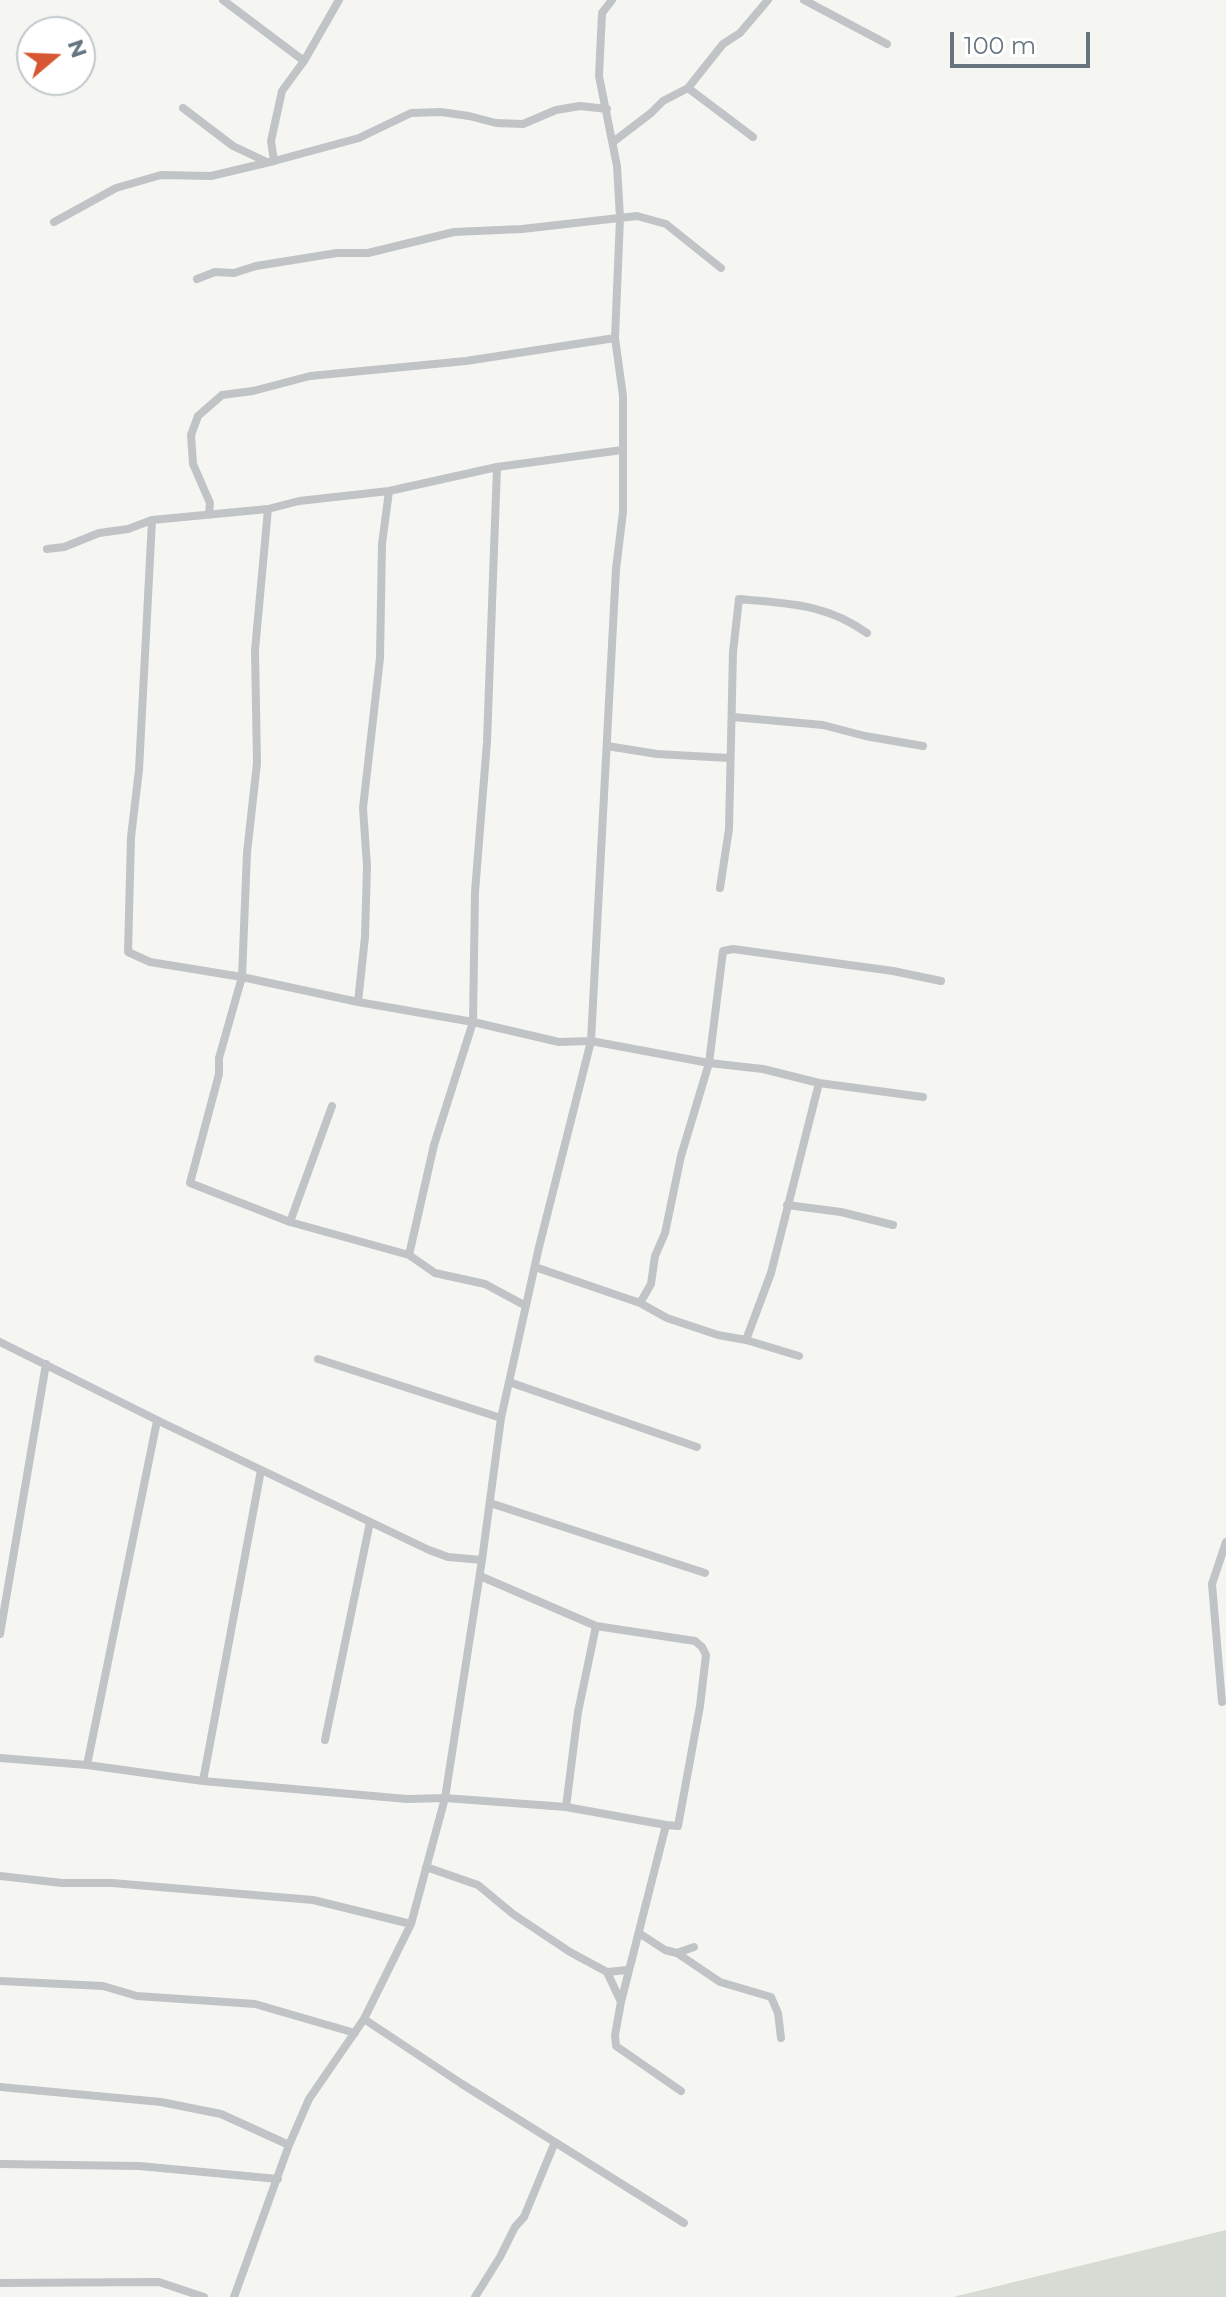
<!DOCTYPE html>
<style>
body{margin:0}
#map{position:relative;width:1226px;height:2297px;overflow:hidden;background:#f5f5f2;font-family:Montserrat,sans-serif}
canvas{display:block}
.north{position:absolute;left:16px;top:16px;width:80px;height:80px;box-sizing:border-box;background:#fff;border:2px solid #c2c8cc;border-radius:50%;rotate:71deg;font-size:22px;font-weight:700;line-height:32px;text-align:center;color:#667580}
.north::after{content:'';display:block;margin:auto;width:28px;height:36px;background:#d65731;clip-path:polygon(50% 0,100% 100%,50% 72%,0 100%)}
.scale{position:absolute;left:950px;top:32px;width:140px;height:36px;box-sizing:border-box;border:4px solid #667580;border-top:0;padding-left:10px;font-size:24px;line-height:28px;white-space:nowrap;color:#667580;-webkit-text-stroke:6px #fff;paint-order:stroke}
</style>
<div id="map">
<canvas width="1226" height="2297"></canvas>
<div class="north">N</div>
<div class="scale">100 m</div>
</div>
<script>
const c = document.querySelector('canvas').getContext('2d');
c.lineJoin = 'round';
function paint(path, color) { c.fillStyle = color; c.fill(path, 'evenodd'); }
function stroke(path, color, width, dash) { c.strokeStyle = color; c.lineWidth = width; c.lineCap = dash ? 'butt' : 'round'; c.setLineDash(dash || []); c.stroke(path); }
const green = new Path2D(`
 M 1226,2230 L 1226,2297 L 953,2297 Z`);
const minor = new Path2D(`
 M 223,0 L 304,61
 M 804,0 L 887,44
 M 183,108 L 233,146 L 267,162
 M 753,137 L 688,88 L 723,44 L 740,33 L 768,0
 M 613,142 L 651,113 L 663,101 L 688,88
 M 274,161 L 271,141 L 282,91 L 304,61 L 339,0
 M 54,222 L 116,188 L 161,175 L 211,176 L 274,161 L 359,138 L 411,113 L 441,112 L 469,116 L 496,123 L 523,124 L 556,110 L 580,106 L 607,109
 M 197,279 L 215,272 L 234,273 L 256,266 L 337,253 L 368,253 L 454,232 L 522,229 L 637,216 L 666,224 L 721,268
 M 268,509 L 255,650 L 257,763 L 247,853 L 242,977 L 219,1058 L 219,1074 L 190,1183 L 290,1222 L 409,1255 L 435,1273 L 485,1284 L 526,1306
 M 209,514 L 210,503 L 193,464 L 191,435 L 198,416 L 222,395 L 253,391 L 310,376 L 466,361 L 615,338
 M 152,520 L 139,770 L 131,837 L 128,952 L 150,962 L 242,977 L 358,1002 L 473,1022 L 559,1042 L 591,1041 L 709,1063 L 763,1069 L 819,1083 L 771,1273 L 746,1340 L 718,1335 L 667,1318 L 640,1303 L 535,1267
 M 47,549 L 64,547 L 99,533 L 128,529 L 152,520 L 268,509 L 299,501 L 389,491 L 497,467 L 622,450
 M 733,717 L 823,725 L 865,736 L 923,746
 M 607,746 L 657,754 L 729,758
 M 720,888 L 729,829 L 733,652 L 739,599 C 788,604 825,603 867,633
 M 358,1002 L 365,937 L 367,866 L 363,808 L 380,658 L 382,544 L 389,491
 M 819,1083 L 923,1097
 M 787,1205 L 841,1212 L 893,1225
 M 290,1222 L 332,1106
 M 409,1255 L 434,1145 L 473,1022 L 475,892 L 487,742 L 497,467
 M 640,1303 L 651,1284 L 655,1256 L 665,1233 L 681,1156 L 709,1063 L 723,951 L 733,949 L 893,971 L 941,981
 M 746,1340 L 799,1356
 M 0,1342 L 165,1424 L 429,1550 L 448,1557 L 482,1560
 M 318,1359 L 501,1418
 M 509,1382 L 697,1447
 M 490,1503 L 705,1573
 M 480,1576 L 596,1626 L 695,1641 L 702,1647 L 706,1655 L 700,1706 L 678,1826 L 666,1825 L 621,2002
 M 0,1634 L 46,1364
 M 1222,1702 L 1212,1584 L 1226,1542
 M 325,1740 L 370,1522
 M 0,1758 L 87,1765 L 203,1781 L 407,1799 L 445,1798 L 566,1807 L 666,1825
 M 87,1765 L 157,1421
 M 203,1781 L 261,1470
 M 566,1807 L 578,1712 L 596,1626
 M 426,1867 L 478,1885 L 513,1914 L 570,1952 L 607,1972 L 628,1970
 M 0,1876 L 62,1883 L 112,1883 L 313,1900 L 411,1924
 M 639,1933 L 665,1950 L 677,1953 L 720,1982 L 771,1997 L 778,2013 L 781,2038
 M 677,1953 L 694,1947
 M 607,1972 L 621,2002 L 615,2035 L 616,2046 L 681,2091
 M 0,1981 L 103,1986 L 137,1996 L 255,2004 L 355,2033
 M 364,2019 L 462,2084 L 684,2223
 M 0,2087 L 161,2102 L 221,2114 L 289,2145
 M 0,2164 L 139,2166 L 278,2179
 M 0,2283 L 159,2282 L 204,2297
 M 234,2297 L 289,2145 L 309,2099 L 364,2019 L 411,1924 L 445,1798 L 482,1560 L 501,1418 L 539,1247 L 591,1041 L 616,569 L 623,512 L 623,396 L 615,338 L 620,218 L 617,166 L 599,76 L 602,13 L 612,0
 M 475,2297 L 500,2257 L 515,2227 L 524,2217 L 555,2142`);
paint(green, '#d6dcd3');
stroke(minor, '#c0c4c7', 8);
</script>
